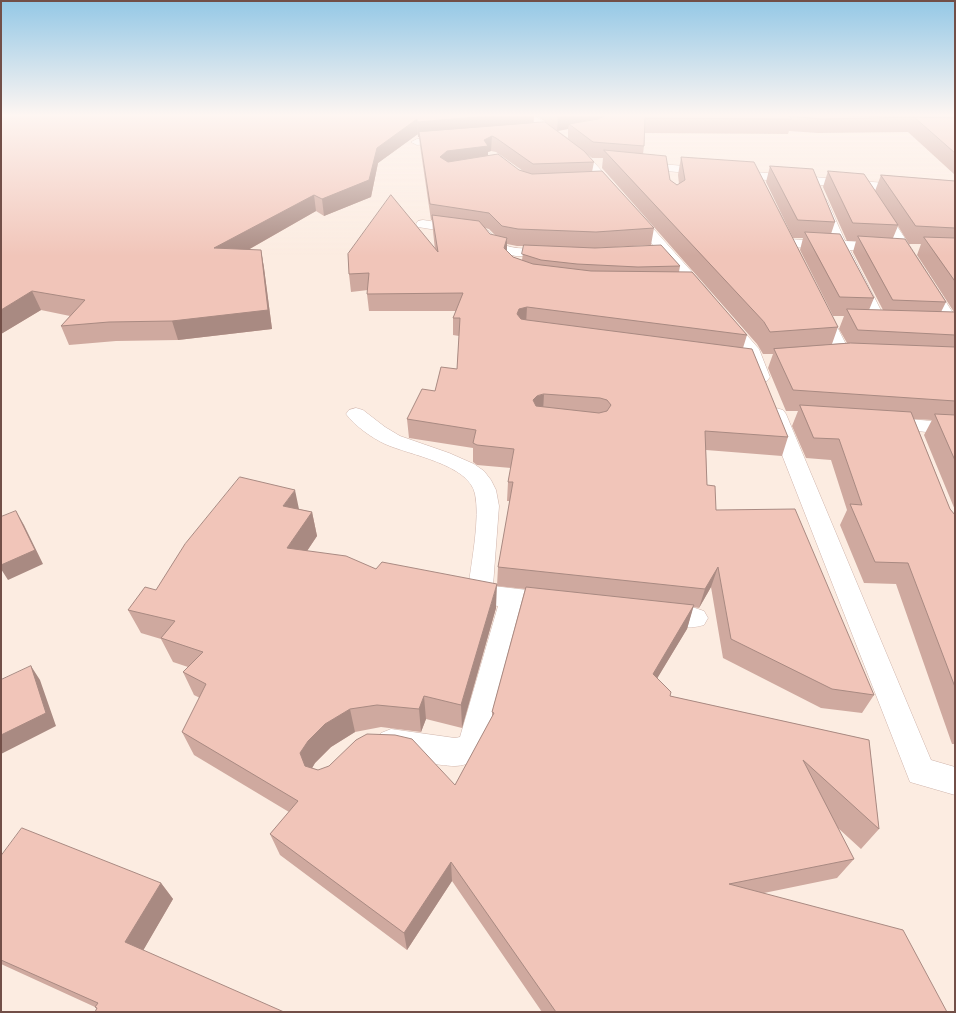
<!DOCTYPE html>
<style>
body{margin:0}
#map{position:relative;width:956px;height:1013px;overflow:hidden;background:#fcece1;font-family:Raleway,sans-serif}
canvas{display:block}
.frame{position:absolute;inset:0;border:2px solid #724f48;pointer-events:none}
</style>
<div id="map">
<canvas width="956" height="1013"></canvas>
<div class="frame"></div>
</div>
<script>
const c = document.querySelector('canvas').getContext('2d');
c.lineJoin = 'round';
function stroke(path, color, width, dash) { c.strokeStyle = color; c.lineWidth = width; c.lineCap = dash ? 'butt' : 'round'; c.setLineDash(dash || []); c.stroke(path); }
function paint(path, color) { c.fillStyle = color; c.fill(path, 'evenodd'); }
const minor = new Path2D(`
 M 521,114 L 533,114 L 592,160 L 709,291 L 711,294 L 709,297 L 697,297 L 584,164 Z
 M 450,136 L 455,139 L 454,141 L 417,145 L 411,142 L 417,139 Z
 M 637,162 L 955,189 L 955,197 L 633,168 L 631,166 L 633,164 Z
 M 821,196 L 827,200 L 845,241 L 884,243 L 889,244 L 891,247 L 889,250 L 884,251 L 850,250 L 887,322 L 885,325 L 879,327 L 873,325 L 871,322 L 835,249 L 786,247 L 781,246 L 779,243 L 781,240 L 786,239 L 831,241 L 815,200 Z
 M 879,205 L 886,209 L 955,316 L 955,334 L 949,333 L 947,329 L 872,209 Z
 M 423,220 L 484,229 C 493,231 493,239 500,243 C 515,251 535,248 551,249 L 556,250 L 558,253 L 556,256 L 551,257 L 516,256 L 496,252 L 488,248 L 480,237 L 418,227 L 416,224 L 418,221 Z
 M 821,306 L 827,308 L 829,311 L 852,356 L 849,360 L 825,362 L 819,361 L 816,357 L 819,353 L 832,351 L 813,311 L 815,308 Z
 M 725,315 L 731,317 L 759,349 L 770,377 L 767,381 L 761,382 L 755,381 L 752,377 L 742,350 L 717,320 L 719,317 Z
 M 356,408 L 363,410 L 385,427 L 400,436 L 449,453 L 474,464 L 484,471 L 491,480 L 496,490 L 499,506 L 493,586 L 553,593 L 562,596 L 565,603 L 562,610 L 553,613 L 523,609 L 487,745 C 484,751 482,757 476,760 C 470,763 462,766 455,766 C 438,766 396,757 381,751 L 376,742 L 381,733 L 391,729 L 455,738 L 460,737 L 498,606 C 485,604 473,603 459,599 L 456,592 L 459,585 L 469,583 C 472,558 480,518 475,494 C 469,464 409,455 385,444 C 372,438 355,426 346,414 L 349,410 Z
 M 776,408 L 783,410 L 786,414 L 931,760 L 955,767 L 955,795 L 910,782 L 766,414 L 769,410 Z
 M 886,417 L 955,423 L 955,435 L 879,427 L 876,423 L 879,419 Z
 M 660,605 L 695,608 L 704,611 L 708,618 L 704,625 C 688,630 667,627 651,622 L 647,615 L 651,608 Z`);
const wall = new Path2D(`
 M 1,114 L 955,114 L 955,175 L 908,132 L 818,133 L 789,131 L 788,134 L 645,133 L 644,146 L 643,154 L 670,180 L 677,185 L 679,184 L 678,175 L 681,157 L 838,327 L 832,344 L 847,343 L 839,329 L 844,316 L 833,316 L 800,250 L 803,238 L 793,238 L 766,182 L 770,166 L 835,222 L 831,234 L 874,298 L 869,310 L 883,310 L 853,252 L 856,241 L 847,241 L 823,187 L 828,171 L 875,191 L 881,175 L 955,181 L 955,510 L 924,435 L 932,420 L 914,419 L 950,509 L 955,515 L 955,744 L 952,744 L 896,584 L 864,583 L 840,525 L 847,510 L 831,460 L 806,458 L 792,426 L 798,411 L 786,411 L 768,368 L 773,354 L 763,354 L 757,344 L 602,168 L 603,158 L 592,158 L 587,154 L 594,162 L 592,172 L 654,228 L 651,245 L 598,248 L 680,266 L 679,272 L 747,335 L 743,348 L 788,437 L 782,456 L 706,450 L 707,485 L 716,510 L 874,695 L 862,713 L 821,708 L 723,658 L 711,587 L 699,608 L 693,607 L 687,629 L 657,678 L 670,696 L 869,740 L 879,829 L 861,849 L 838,828 L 854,859 L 837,878 L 764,893 L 947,1012 L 542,1012 L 452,881 L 407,950 L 280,855 L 270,834 L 289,812 L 194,755 L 182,732 L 200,698 L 194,695 L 183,672 L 188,667 L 173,662 L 161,639 L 141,633 L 128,610 L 156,590 L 299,509 L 312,512 L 317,536 L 307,551 L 376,569 L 496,608 L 462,728 L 426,719 L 421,732 L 381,727 L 355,732 L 331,747 L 315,763 L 312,768 L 318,770 L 455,785 L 492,717 L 492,712 L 525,589 L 497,586 L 498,567 L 510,501 L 507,501 L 508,482 L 511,468 L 477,465 L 473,462 L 473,448 L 409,438 L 407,419 L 457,369 L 459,336 L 453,335 L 453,318 L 456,311 L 369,311 L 367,294 L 368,290 L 351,292 L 349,274 L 435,250 L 433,231 L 432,220 L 431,220 L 420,146 L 419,137 L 418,137 L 418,134 L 378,163 L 371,197 L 324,216 L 316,211 L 248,250 L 261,250 L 264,268 L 272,329 L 178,340 L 116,341 L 69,345 L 61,326 L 70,316 L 41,310 L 1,334 ZM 534,116 L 537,116 L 545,122 L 534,123 ZM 568,129 L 568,138 L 558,131 ZM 491,151 L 496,152 L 523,171 L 519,170 L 488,156 L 488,152 ZM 898,226 L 909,244 L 921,244 L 917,255 L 954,312 L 941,312 L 946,302 L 893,238 ZM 485,228 L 489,229 L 496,236 L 490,234 ZM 507,244 L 517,246 L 524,246 L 522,260 L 513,257 L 507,251 Z
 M 1,856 L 161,883 L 173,899 L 143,950 L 97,1009 L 95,1007 L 1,964 Z`);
const shadedWall = new Path2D(`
 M 509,114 L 534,114 L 533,127 L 419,132 L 419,137 L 418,137 L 417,122 Z
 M 571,114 L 620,114 L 569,124 L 568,129 L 557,131 L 558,117 Z
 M 417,119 L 418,134 L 378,163 L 371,197 L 324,216 L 322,199 L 377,148 Z
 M 492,136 L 491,151 L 488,152 L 488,160 L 448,166 L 440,157 L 447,151 L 484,140 Z
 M 314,195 L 316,211 L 218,267 L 214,248 Z
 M 507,238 L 507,255 L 504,248 Z
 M 261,250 L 264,268 L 272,329 L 178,340 L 172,321 Z
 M 32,291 L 41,310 L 1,334 L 1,310 Z
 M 527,307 L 526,325 L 519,326 L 517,314 L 519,309 Z
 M 544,394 L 543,412 L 536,415 L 533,400 L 537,396 Z
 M 295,490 L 300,514 L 283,506 Z
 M 16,511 L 24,525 L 43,564 L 8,580 L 1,569 L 1,565 Z
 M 312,512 L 317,536 L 293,572 L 287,548 Z
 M 718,567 L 711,587 L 699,608 L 705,589 Z
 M 497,584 L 496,608 L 462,728 L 461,705 Z
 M 694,605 L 687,629 L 646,697 L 653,674 Z
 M 31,666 L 40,680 L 56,726 L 1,754 L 1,735 Z
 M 424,696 L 426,719 L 421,732 L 419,709 Z
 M 350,709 L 355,732 L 331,747 L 315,763 L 308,775 L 300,753 L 308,741 L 325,724 Z
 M 451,862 L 452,881 L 407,950 L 404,933 Z
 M 161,883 L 173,899 L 140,956 L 125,942 Z`);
const building = new Path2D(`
 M 1,114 L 509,114 L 417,122 L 417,119 L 377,148 L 369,180 L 322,199 L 314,195 L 214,248 L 261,250 L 268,310 L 172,321 L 109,322 L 61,326 L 85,300 L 32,291 L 1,310 Z
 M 555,114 L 571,114 L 558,117 Z
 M 609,114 L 847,114 L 849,116 L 955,118 L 955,153 L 914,117 L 822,119 L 789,116 L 792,119 L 645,118 L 644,146 L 593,142 L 569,124 L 598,119 Z
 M 545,122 L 584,151 L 594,162 L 533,164 L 496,138 L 492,136 L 484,140 L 488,146 L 447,151 L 440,157 L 448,162 L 498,154 L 519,170 L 532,174 L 602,171 L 654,228 L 596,232 L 518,229 L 502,226 L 489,213 L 430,204 L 419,132 Z
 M 604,150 L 666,156 L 670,180 L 677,185 L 685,180 L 681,157 L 754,162 L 838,327 L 770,332 L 764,322 Z
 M 770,166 L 813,169 L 835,222 L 798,220 Z
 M 828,171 L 864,174 L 898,225 L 853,223 Z
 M 881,175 L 955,181 L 955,228 L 916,226 Z
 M 391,195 L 438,252 L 432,215 L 479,221 L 490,234 L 507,238 L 504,248 L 513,257 L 533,264 L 591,271 L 692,272 L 747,335 L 527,307 L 519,309 L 517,314 L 521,319 L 527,320 L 752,349 L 788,437 L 705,431 L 707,485 L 715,486 L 716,510 L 795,509 L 874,695 L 832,689 L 731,639 L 718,567 L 705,589 L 498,567 L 513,482 L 508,482 L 514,449 L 477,445 L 473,443 L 476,430 L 407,419 L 422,389 L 435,391 L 441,367 L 457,369 L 460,318 L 453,318 L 463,293 L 367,294 L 369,273 L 349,274 L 348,254 ZM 544,394 L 600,398 L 607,400 L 611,405 L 607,411 L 599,413 L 536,406 L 533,400 L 537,396 Z
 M 805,232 L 840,234 L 874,298 L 840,297 Z
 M 858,236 L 905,239 L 946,302 L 893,300 Z
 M 924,237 L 955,238 L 955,281 Z
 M 524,245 L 595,248 L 661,245 L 680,266 L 638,267 L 577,264 L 541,260 L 522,254 Z
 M 847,309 L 955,312 L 955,335 L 858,330 Z
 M 851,343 L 955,347 L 955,401 L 793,390 L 774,349 Z
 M 800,405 L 911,412 L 950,509 L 955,515 L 955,687 L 908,563 L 875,562 L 850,504 L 862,505 L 839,439 L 814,438 Z
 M 935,414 L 955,415 L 955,460 Z
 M 240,477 L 295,490 L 283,506 L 312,512 L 287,548 L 346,556 L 376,569 L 382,562 L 497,584 L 461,705 L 424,696 L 419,709 L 377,705 L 350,709 L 325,724 L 308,741 L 300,753 L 305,766 L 318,770 L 329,766 L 356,740 L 367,734 L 395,735 L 412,739 L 455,785 L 494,713 L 492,712 L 526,587 L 694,605 L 653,674 L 671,692 L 670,696 L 869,740 L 879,829 L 803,760 L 854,859 L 729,884 L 903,930 L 947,1012 L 556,1012 L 451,862 L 404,933 L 270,834 L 298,801 L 182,732 L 206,684 L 183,672 L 203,652 L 161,638 L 175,621 L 128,610 L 145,587 L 156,590 L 185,544 Z
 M 16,511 L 35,550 L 1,565 L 1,517 Z
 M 31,666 L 46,713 L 1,735 L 1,680 Z
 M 22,828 L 161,883 L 125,942 L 284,1012 L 95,1012 L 97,1008 L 95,1007 L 98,1003 L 1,960 L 1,856 Z`);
stroke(minor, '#cfb4ab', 1);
paint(minor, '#fff');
paint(wall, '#cfa99f');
paint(shadedWall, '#a98a82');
paint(building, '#f1c5b9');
stroke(building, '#a98a82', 1);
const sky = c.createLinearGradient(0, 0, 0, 256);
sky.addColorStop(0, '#94c8e6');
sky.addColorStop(0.45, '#fef6f2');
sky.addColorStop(1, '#fef6f200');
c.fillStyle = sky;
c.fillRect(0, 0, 956, 256);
</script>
